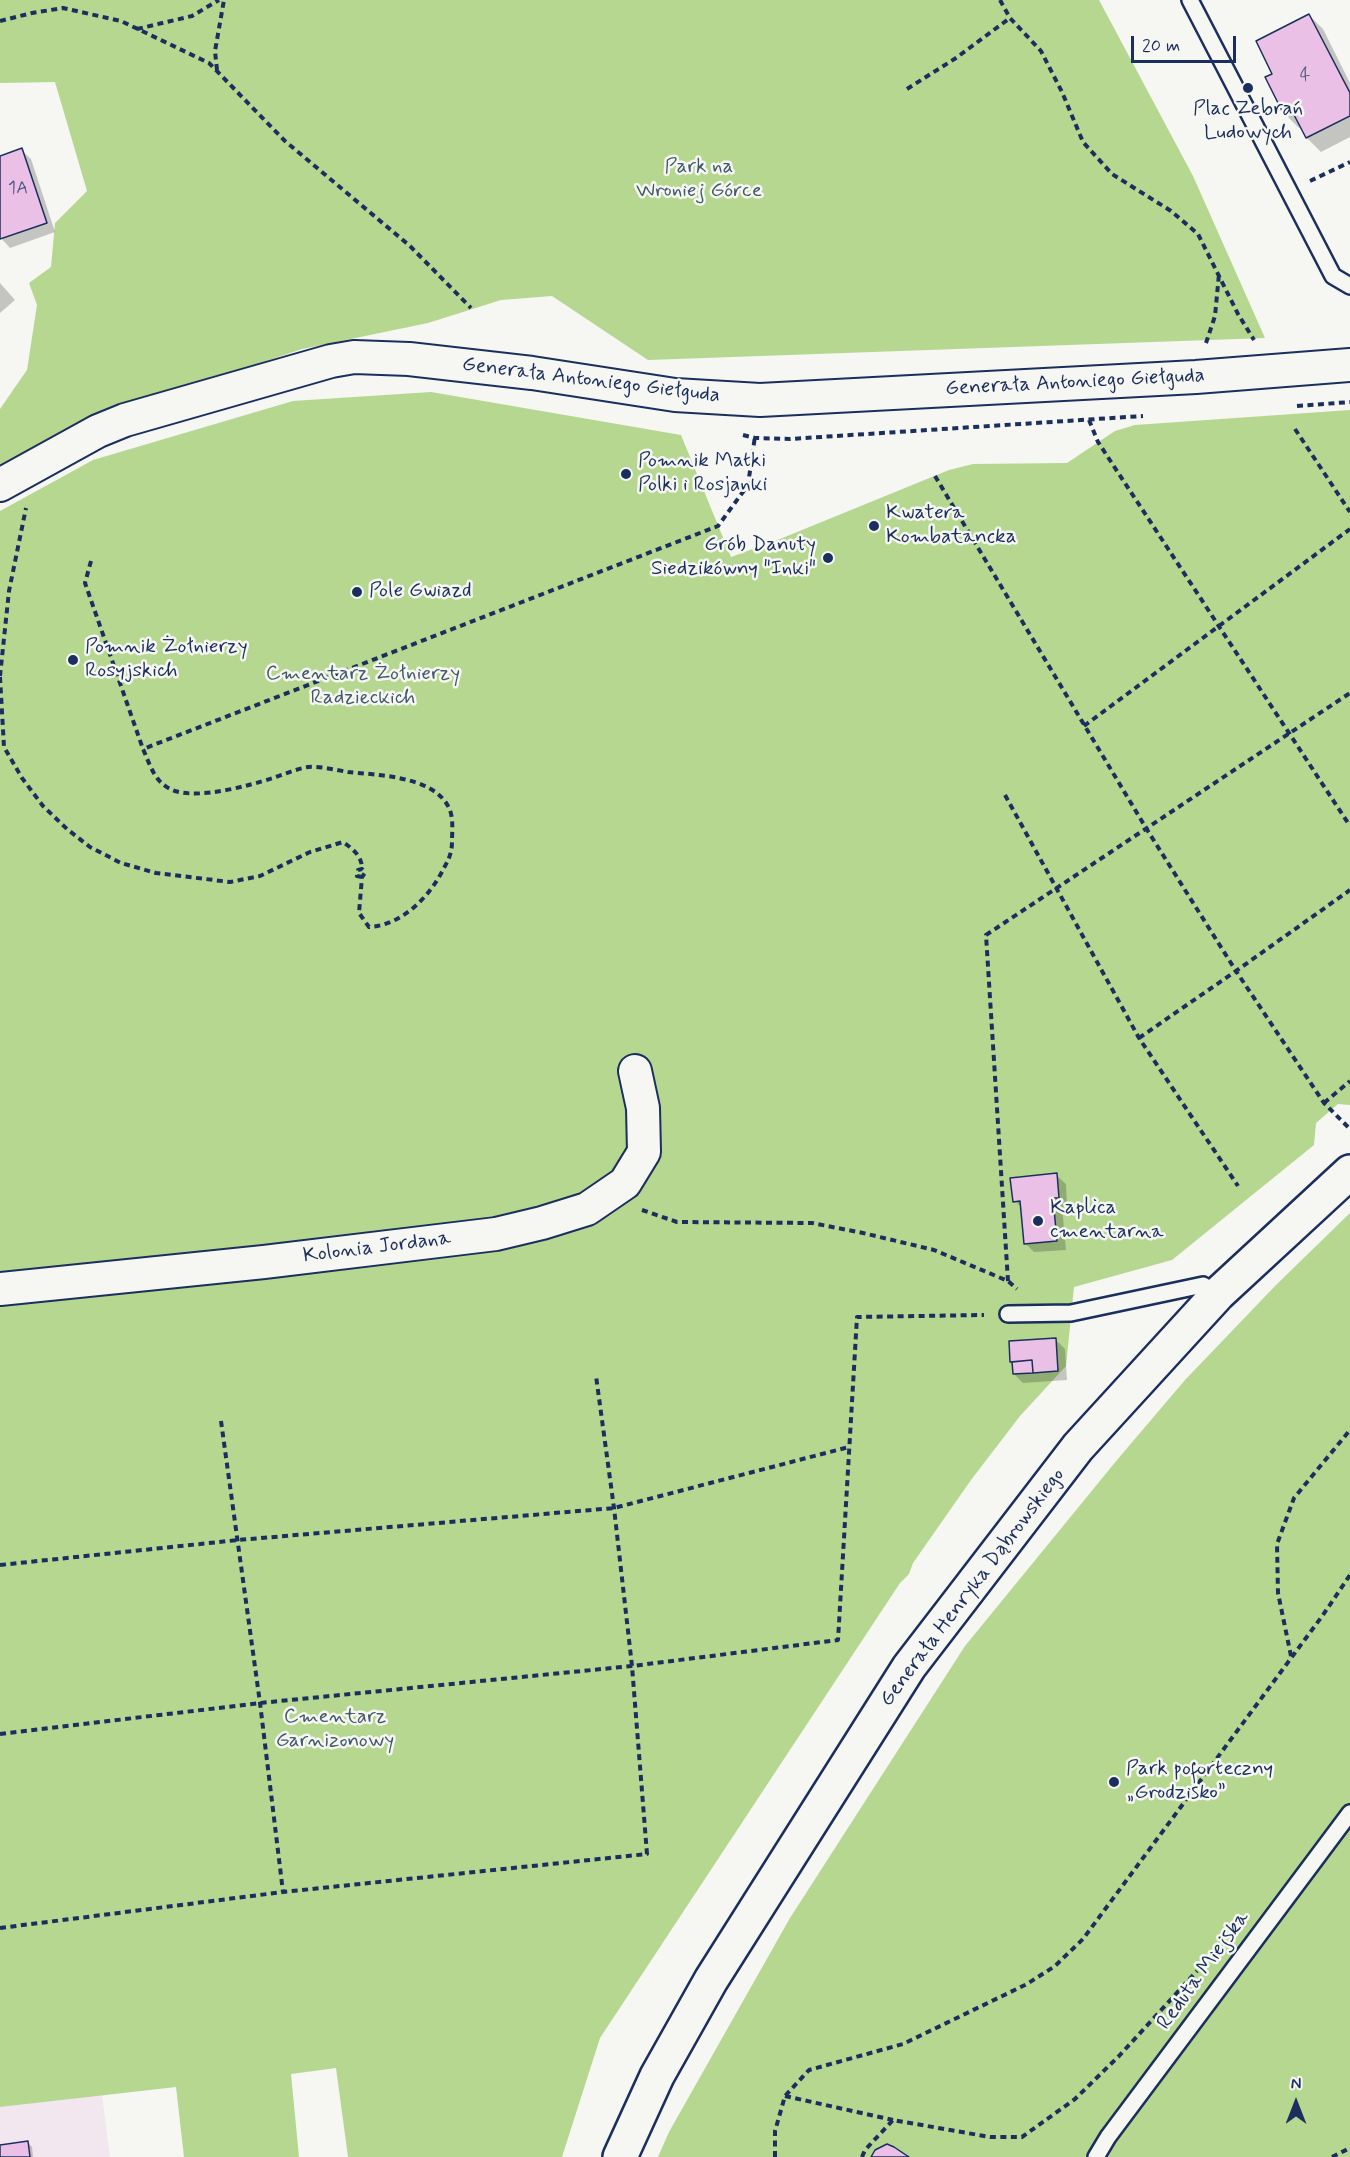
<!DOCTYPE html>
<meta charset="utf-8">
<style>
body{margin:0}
#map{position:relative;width:1350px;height:2157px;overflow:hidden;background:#f6f6f2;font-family:Mynerve,sans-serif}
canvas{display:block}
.north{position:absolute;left:1266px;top:2073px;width:60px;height:60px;-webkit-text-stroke:4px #f6f6f2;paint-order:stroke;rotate:0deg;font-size:16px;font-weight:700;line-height:24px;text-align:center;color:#1b2f5e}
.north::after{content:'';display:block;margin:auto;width:21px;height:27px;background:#1b2f5e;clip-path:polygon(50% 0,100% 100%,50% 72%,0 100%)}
.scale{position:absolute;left:1131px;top:36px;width:105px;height:27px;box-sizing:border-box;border:3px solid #1b2f5e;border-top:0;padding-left:8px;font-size:18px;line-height:21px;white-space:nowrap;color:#1b2f5e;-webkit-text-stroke:4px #f6f6f2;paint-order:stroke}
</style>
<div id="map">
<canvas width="1350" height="2157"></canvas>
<div class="north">N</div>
<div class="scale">20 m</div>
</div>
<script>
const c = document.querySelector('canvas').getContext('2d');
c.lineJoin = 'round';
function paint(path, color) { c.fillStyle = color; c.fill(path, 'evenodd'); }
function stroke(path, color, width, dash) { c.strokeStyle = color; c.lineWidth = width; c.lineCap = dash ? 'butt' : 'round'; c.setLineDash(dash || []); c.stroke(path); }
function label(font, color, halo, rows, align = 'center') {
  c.font = font + ' Mynerve,sans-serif'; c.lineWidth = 5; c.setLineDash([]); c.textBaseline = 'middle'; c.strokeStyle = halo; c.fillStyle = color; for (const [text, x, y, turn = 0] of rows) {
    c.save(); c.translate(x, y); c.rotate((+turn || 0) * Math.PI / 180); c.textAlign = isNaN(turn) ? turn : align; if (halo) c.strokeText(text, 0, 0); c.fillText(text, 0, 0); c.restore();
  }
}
const built = new Path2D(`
 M 102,2095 L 110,2157 L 0,2157 L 0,2107 Z`);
const green = new Path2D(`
 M 0,0 L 1099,0 L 1193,176 L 1265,338 L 648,360 L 552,296 L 501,300 L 428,323 L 302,349 L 123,409 L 0,473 L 0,409 L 27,370 L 37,305 L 29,283 L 51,267 L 55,223 L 87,191 L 55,82 L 0,83 Z
 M 431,392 L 681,435 L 731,557 L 780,539 L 949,470 L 973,464 L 1067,463 L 1115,431 L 1135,425 L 1350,410 L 1350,1105 L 1338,1104 L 1316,1123 L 1314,1145 L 1172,1260 L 1074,1287 L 1066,1366 L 1020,1416 L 971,1480 L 913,1563 L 909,1574 L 900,1583 L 600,2038 L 562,2157 L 348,2157 L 336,2068 L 291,2074 L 299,2157 L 184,2157 L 176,2087 L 0,2107 L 0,511 L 93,460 L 293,401 Z
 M 1350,1213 L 1350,2157 L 658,2157 L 669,2132 L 790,1918 L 965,1646 L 1117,1460 L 1185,1380 L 1276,1285 Z`);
const shadow = new Path2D(`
 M 1309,15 L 1323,29 L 1350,83 L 1350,137 L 1321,152 L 1307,138 L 1301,126 L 1299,128 L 1285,114 L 1274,75 Z
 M 21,150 L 31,159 L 55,232 L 10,248 L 0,237 L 0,157 Z
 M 0,283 L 15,300 L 0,313 Z
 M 1056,1175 L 1066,1184 L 1067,1207 L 1062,1207 L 1066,1250 L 1034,1252 L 1025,1243 L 1022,1208 L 1015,1201 Z
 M 1055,1339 L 1065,1349 L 1067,1380 L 1023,1383 L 1014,1374 L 1014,1363 L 1011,1361 Z
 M 28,2143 L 32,2147 L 33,2157 L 0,2157 L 0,2147 Z`);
const building = new Path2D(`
 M 1309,14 L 1350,93 L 1350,116 L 1306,138 L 1292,111 L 1284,115 L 1265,77 L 1272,74 L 1256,41 Z
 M 22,148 L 47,223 L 0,239 L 0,156 Z
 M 1057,1173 L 1059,1198 L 1053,1198 L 1057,1241 L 1024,1244 L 1020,1201 L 1013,1202 L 1010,1178 Z
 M 1056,1338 L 1058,1371 L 1033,1373 L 1032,1360 L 1010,1362 L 1009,1341 Z
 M 1032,1360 L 1033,1373 L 1013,1374 L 1012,1362 Z
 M 28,2141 L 30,2157 L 0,2157 L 0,2145 Z
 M 887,2144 L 894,2147 L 909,2157 L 871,2157 L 875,2150 Z`);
const path = new Path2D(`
 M 1000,0 L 1010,18 L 1041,51 L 1062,92 L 1083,142 L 1112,174 L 1171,211 L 1198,234 L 1238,314 L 1254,340
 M 0,21 L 32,13 L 63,8 L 121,21 L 209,63 L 285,141 L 410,246 L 471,308
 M 137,29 L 192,16 L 219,0
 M 217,70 L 215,51 L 224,0
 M 907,89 L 956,58 L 1010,18
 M 1310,181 L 1350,162
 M 1206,343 L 1215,316 L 1219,274
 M 1297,406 L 1350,402
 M 1089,420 L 1098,442 L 1350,826
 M 1295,429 L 1350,512
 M 743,435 L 755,438 L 790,439 L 1143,416
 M 935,476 L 1146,828 L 1236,971 L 1350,890
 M 91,561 L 85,583 L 143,749
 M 0,676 L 9,591 L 26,508
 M 0,677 L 4,747 L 22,778 L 43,806 L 67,829 L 90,847 L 121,863 L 156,873 L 230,882 L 260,876 L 310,852 L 343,842 C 353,849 362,856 362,869
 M 1084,726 L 1350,529
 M 1005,795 L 1139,1038 L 1238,1186
 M 362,877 L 357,876 L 358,870 L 362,869 L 365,873 L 362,877 L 359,913 L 369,927 C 403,925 430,896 444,868 C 449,859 452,852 452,842 C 452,831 454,816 448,806 C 432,776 377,775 348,772 C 336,770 320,766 308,767 C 296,769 285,774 273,778 C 248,786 200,799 175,791 C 155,784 151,767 143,749 L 718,526 L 748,485 L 755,436
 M 1139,1038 L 1236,971 L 1324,1103 L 1350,1129
 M 1324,1103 L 1350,1081
 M 642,1210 L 677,1222 L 812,1223 L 863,1233 L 934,1250 L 1008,1281 L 1017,1289
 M 1008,1281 L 986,935 L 1350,693
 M 221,1421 L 260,1703 L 283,1892
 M 0,1565 L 238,1540 L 614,1508 L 849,1447
 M 1291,1656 L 1278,1593 L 1277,1544 L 1294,1498 L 1350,1430
 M 0,1734 L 260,1703 L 632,1666 L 838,1640 L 857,1317 L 984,1315
 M 0,1928 L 283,1892 L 647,1854 L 632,1666 L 614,1508 L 596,1376
 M 785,2096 L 893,2120
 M 775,2157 L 775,2131 L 785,2096 L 809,2070 L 903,2044 L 1027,1984 L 1055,1966 L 1083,1939 L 1323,1615 L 1350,1575
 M 862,2157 L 865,2150 L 893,2120 L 990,2137 L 1022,2137 L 1075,2099 L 1119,2056 L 1197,1971
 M 1332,2157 L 1350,2148`);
const lane = new Path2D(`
 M 1190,0 L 1333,276 L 1350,286
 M 1008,1314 L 1071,1313 L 1203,1285 L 1218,1294
 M 1096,2157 L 1108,2137 L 1350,1813`);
const street = new Path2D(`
 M 0,485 L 98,431 L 125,420 L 331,361 L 354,357 L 409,359 L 532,373 L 675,395 L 760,400 L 1196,377 L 1350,365
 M 0,1289 L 264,1262 L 496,1234 L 542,1223 L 587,1209 L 625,1183 L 644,1152 L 643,1108 L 635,1071`);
const secondary = new Path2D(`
 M 620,2157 L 657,2076 L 711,1980 L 909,1667 L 1078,1447 L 1218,1294 L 1350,1172`);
const markers = [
 [1248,88,6,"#1b2f5e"],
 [626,474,6,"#1b2f5e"],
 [874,526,6,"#1b2f5e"],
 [828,558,6,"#1b2f5e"],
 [357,592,6,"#1b2f5e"],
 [73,660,6,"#1b2f5e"],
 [1038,1221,6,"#1b2f5e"],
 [1114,1782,6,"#1b2f5e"]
];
const numberNames = [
 ["4",1305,76],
 ["1A",18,189]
];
const poiNames = [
 ["Plac Zebrań",1248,110,"center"],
 ["Ludowych",1248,134,"center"],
 ["Pomnik Matki",638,462],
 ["Polki i Rosjanki",638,486],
 ["Kwatera",886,514],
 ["Kombatancka",886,538],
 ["Grób Danuty",816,546,"right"],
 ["Siedzikówny \"Inki\"",816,570,"right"],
 ["Pole Gwiazd",369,592],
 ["Pomnik Żołnierzy",85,648],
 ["Rosyjskich",85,672],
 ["Kaplica",1050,1209],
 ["cmentarna",1050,1233],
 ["Park poforteczny",1126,1770],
 ["„Grodzisko”",1126,1794]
];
const parkNames = [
 ["Park na",699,168],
 ["Wroniej Górce",699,192],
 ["Cmentarz Żołnierzy",363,675],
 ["Radzieckich",363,699],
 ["Cmentarz",335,1718],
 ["Garnizonowy",335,1742]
];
const streetNames = [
 ["Generała Antoniego Giełguda",591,381,7],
 ["Generała Antoniego Giełguda",1075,383,-3],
 ["Kolonia Jordana",377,1248,-7],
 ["Generała Henryka Dąbrowskiego",973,1588,-53],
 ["Reduta Miejska",1204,1971,-54]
];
paint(built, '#f2e6ef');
paint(green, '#b5d790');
paint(shadow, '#0003');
paint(building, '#eac0e7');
stroke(building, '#1b2f5e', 1.5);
stroke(lane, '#1b2f5e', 20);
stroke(street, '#1b2f5e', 36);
stroke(secondary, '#1b2f5e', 38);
stroke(path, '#1b2f5e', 4, [6, 4.5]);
stroke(lane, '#f6f6f2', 15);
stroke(street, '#f6f6f2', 32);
stroke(secondary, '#f6f6f2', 33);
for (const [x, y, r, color] of markers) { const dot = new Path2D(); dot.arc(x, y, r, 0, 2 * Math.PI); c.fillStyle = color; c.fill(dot); stroke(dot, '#f6f6f2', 2); }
label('18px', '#4f5380', null, numberNames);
label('21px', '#1b2f5e', '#f6f6f2', poiNames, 'left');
label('21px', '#42596a', '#f6f6f2', parkNames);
label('21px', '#1b2f5e', '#f6f6f2', streetNames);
</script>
